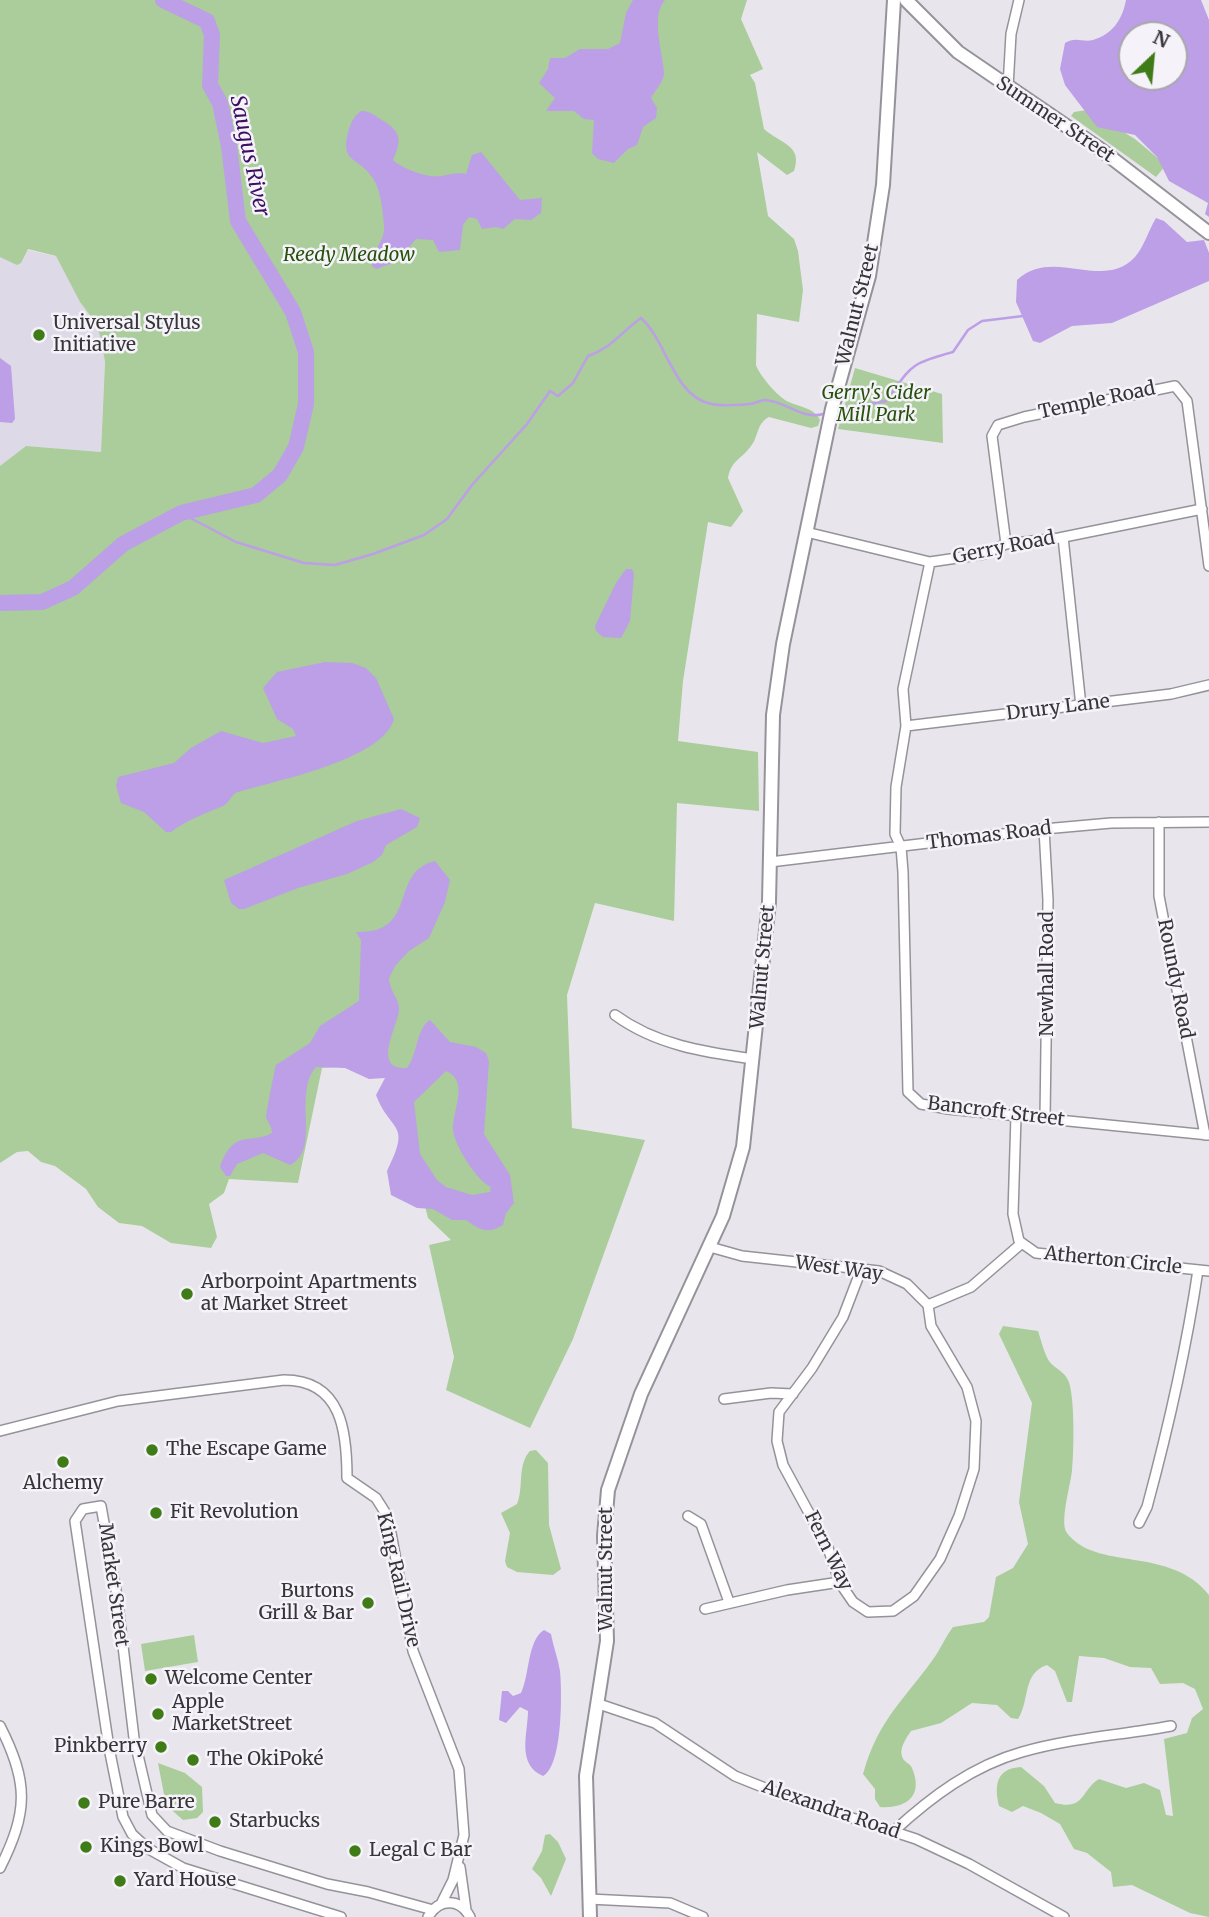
<!DOCTYPE html>
<meta charset="utf-8">
<style>
body{margin:0}
#map{position:relative;width:1209px;height:1917px;overflow:hidden;background:#e8e6ec;font-family:Merriweather,serif}
canvas{display:block}
.north{position:absolute;left:1118px;top:21px;width:70px;height:70px;box-sizing:border-box;background:#f5f3f9;border:2px solid #a9a7ab;border-radius:50%;rotate:26deg;font-size:19px;font-weight:700;line-height:28px;text-align:center;color:#363537}
.north::after{content:'';display:block;margin:auto;width:24px;height:32px;background:#3f7c18;clip-path:polygon(50% 0,100% 100%,50% 72%,0 100%)}
</style>
<div id="map">
<canvas width="1209" height="1917"></canvas>
<div class="north">N</div>
</div>
<script>
const c = document.querySelector('canvas').getContext('2d');
c.lineJoin = 'round';
function paint(path, color) { c.fillStyle = color; c.fill(path, 'evenodd'); }
function stroke(path, color, width, dash) { c.strokeStyle = color; c.lineWidth = width; c.lineCap = dash ? 'butt' : 'round'; c.setLineDash(dash || []); c.stroke(path); }
function label(font, color, halo, rows, align = 'center') {
  c.font = font + ' Merriweather,serif'; c.lineWidth = 5; c.setLineDash([]); c.textBaseline = 'middle'; c.strokeStyle = halo; c.fillStyle = color; for (const [text, x, y, turn = 0] of rows) {
    c.save(); c.translate(x, y); c.rotate((+turn || 0) * Math.PI / 180); c.textAlign = isNaN(turn) ? turn : align; if (halo) c.strokeText(text, 0, 0); c.fillText(text, 0, 0); c.restore();
  }
}
const built = new Path2D(`
 M 0,244 L 59,257 L 106,335 L 101,452 L 26,446 L 0,467 Z`);
const green = new Path2D(`
 M 0,0 L 747,0 L 741,19 L 763,69 L 750,75 L 755,83 L 764,129 C 781,144 803,145 794,171 L 787,175 L 757,152 L 768,216 L 794,239 L 798,251 L 803,290 L 799,322 L 757,314 L 756,365 C 760,376 775,393 785,400 C 796,407 815,407 820,420 L 818,426 L 811,428 L 769,417 C 756,424 759,436 751,446 C 742,459 731,460 728,478 L 743,511 L 731,527 L 708,522 L 683,681 L 678,741 L 758,752 L 759,811 L 677,803 L 674,921 L 595,903 L 567,995 L 572,1128 L 645,1140 L 573,1339 L 530,1428 L 446,1390 L 454,1357 L 429,1245 L 451,1240 L 428,1218 L 395,1086 L 373,1064 L 322,1068 L 298,1183 L 229,1179 L 224,1193 L 209,1204 L 217,1237 L 211,1248 L 171,1243 L 142,1226 L 119,1223 L 98,1207 L 86,1189 L 55,1166 L 41,1162 L 28,1151 L 17,1152 L 0,1163 L 0,466 L 26,446 L 101,452 L 105,362 L 102,342 L 96,323 L 80,302 L 56,256 L 28,249 L 21,263 L 17,265 L 0,257 Z
 M 1087,110 L 1135,139 L 1166,165 L 1156,177 L 1071,116 L 1074,112 Z
 M 855,368 L 942,394 L 943,443 L 838,429 Z
 M 1003,1326 L 1038,1331 C 1041,1340 1044,1353 1049,1361 C 1054,1368 1064,1371 1068,1380 C 1075,1394 1074,1452 1072,1470 C 1071,1484 1059,1523 1067,1533 C 1096,1572 1170,1545 1209,1595 L 1209,1917 L 1190,1913 L 1132,1885 L 1113,1887 L 1111,1872 L 1087,1853 L 1074,1849 L 1060,1824 L 1041,1813 L 1023,1806 L 1012,1812 L 999,1806 C 994,1786 996,1768 1021,1767 L 1044,1786 L 1055,1803 C 1085,1811 1081,1790 1099,1779 L 1126,1788 L 1144,1783 L 1160,1790 L 1166,1815 L 1173,1816 L 1164,1739 L 1187,1733 L 1192,1718 L 1203,1709 L 1195,1689 L 1183,1683 L 1160,1684 L 1151,1668 L 1130,1667 L 1104,1658 L 1079,1656 L 1072,1702 L 1067,1702 L 1055,1671 L 1047,1665 C 1022,1673 1030,1701 1018,1719 L 1011,1718 L 997,1705 L 972,1703 L 941,1723 L 911,1731 C 907,1737 899,1748 902,1756 C 903,1762 910,1763 912,1768 C 924,1796 906,1809 880,1807 L 875,1799 L 875,1789 L 863,1774 C 879,1717 905,1700 936,1655 C 942,1646 946,1636 953,1627 L 984,1622 L 989,1617 L 996,1577 L 1013,1568 L 1028,1544 L 1019,1502 L 1032,1403 L 999,1334 Z
 M 536,1450 L 548,1463 L 549,1525 L 561,1569 L 553,1575 L 517,1572 L 507,1567 L 505,1561 L 510,1533 L 501,1513 L 517,1504 C 524,1487 517,1465 530,1451 Z
 M 194,1635 L 198,1662 L 145,1671 L 141,1644 Z
 M 158,1763 L 185,1773 L 202,1787 L 203,1812 L 197,1818 L 183,1820 L 166,1805 Z
 M 550,1834 L 558,1842 L 566,1859 L 551,1896 L 541,1878 L 532,1869 L 542,1851 L 545,1835 Z`);
const water = new Path2D(`
 M 633,0 L 665,0 C 650,16 663,53 664,73 C 664,82 655,90 651,98 L 657,108 L 656,118 L 643,127 L 637,145 L 628,149 L 614,163 L 598,159 L 592,153 L 594,120 L 584,119 L 574,111 L 546,111 L 555,98 L 539,83 L 548,69 L 550,58 L 565,58 L 580,49 L 608,49 L 620,43 L 626,13 Z
 M 1126,0 L 1201,0 L 1209,20 L 1209,217 L 1205,214 L 1208,203 L 1169,181 L 1157,157 L 1135,135 L 1097,127 L 1065,85 L 1060,69 L 1065,43 C 1076,36 1083,43 1093,40 C 1112,34 1122,21 1126,0 ZM 1132,35 L 1174,35 L 1174,77 L 1132,77 Z
 M 361,111 C 372,111 376,117 385,122 C 402,133 401,142 393,160 C 400,167 420,175 431,176 C 443,178 453,171 466,174 L 472,155 L 481,152 L 520,200 L 542,198 L 541,213 L 531,220 L 515,219 L 503,229 L 496,227 L 482,229 L 477,219 L 469,217 L 463,225 L 460,250 L 439,252 L 433,240 L 416,239 L 398,261 L 376,269 L 372,266 C 370,251 386,242 384,225 C 383,212 381,189 372,177 C 357,155 339,164 349,129 C 352,121 354,116 361,111 Z
 M 1156,218 L 1164,221 L 1187,242 L 1204,240 L 1209,253 L 1209,281 L 1112,323 L 1072,326 L 1040,343 L 1033,341 L 1016,302 L 1017,280 C 1053,246 1103,292 1135,257 C 1145,245 1148,231 1156,218 Z
 M 0,358 L 11,366 L 15,419 L 12,423 L 0,422 Z
 M 626,569 L 632,569 L 634,574 L 630,621 L 621,638 L 603,637 L 596,631 L 595,626 L 616,583 Z
 M 325,662 L 352,663 L 366,668 L 376,678 L 394,719 C 383,760 274,781 238,792 C 231,794 230,803 223,806 C 206,813 185,821 171,832 L 166,832 L 144,812 L 121,803 L 116,786 L 118,777 L 174,763 L 191,748 L 221,731 L 263,743 L 296,736 L 293,729 L 277,719 L 263,688 L 277,672 Z
 M 401,809 L 420,818 L 417,827 L 386,845 L 382,855 L 373,862 L 347,874 L 298,888 L 244,909 L 239,909 L 231,903 L 224,880 L 357,821 Z
 M 435,861 L 450,880 L 445,902 L 429,938 L 409,951 L 395,966 L 389,978 C 389,990 399,998 399,1009 C 399,1025 370,1070 407,1068 C 417,1056 417,1027 430,1020 L 450,1042 L 476,1047 L 486,1053 L 489,1061 L 484,1134 L 510,1175 L 514,1203 L 506,1213 L 503,1225 C 487,1235 479,1229 466,1220 L 452,1220 L 433,1209 L 417,1208 L 391,1195 L 387,1171 C 412,1121 391,1134 376,1095 L 385,1078 L 369,1079 L 345,1068 L 316,1067 C 292,1094 322,1150 290,1165 L 263,1153 L 237,1164 L 230,1176 L 226,1176 L 220,1167 C 234,1128 249,1145 272,1133 C 272,1126 268,1123 266,1117 C 266,1114 275,1067 276,1065 L 310,1043 L 320,1026 L 359,1001 L 361,940 L 356,932 C 420,934 388,872 435,861 ZM 446,1071 C 470,1081 452,1111 453,1130 C 455,1146 476,1180 491,1187 L 490,1192 L 472,1195 L 446,1187 L 437,1180 L 420,1154 L 414,1102 Z
 M 544,1630 L 551,1634 C 553,1646 558,1658 560,1671 C 562,1692 563,1766 543,1776 C 516,1764 528,1733 528,1711 L 520,1707 L 506,1723 L 499,1720 L 502,1691 L 508,1691 L 513,1696 L 521,1693 C 530,1674 527,1641 544,1630 Z`);
const stream = new Path2D(`
 M 839,409 L 886,401 C 912,366 908,364 953,352 L 968,330 L 982,321 L 1023,316
 M 181,513 L 236,542 L 304,563 L 335,565 L 373,554 L 424,535 L 447,519 L 472,485 L 527,424 L 550,391 L 558,396 L 573,383 L 588,356 C 612,348 620,333 641,318 C 667,341 674,398 712,404 C 719,406 741,405 750,404 C 755,404 760,400 765,400 C 786,401 802,420 823,414`);
const river = new Path2D(`
 M 0,603 L 42,602 L 73,588 L 123,544 L 181,513 L 256,495 L 280,475 L 296,447 L 306,404 L 306,352 L 293,312 L 238,221 L 229,146 L 220,103 L 210,85 L 212,35 L 207,21 L 163,0`);
const street = new Path2D(`
 M 1008,87 L 1011,34 L 1019,0
 M 806,532 L 930,562 L 984,554 L 1006,544 L 1059,538 L 1202,509
 M 1063,537 L 1081,706
 M 1006,544 L 992,436 L 998,425 L 1024,417 L 1175,386 L 1187,401 L 1209,566
 M 930,562 L 903,689 L 906,726 L 896,787 L 895,834 L 901,847 L 903,872 L 908,1092 L 921,1104 L 948,1109 L 1209,1135
 M 906,726 L 1171,694 L 1209,685
 M 1159,822 L 1159,896 L 1205,1135
 M 1044,829 L 1048,900 L 1045,1119
 M 770,862 L 1044,829 L 1111,823 L 1209,822
 M 615,1015 C 656,1045 704,1052 753,1059
 M 1016,1116 L 1013,1214 L 1019,1241 L 1036,1253 L 1209,1271
 M 710,1247 L 742,1256 L 879,1271 L 907,1284 L 928,1305 L 971,1287 L 1022,1243
 M 861,1270 L 843,1317 L 812,1368 L 779,1412 L 777,1441 L 783,1465 L 828,1548 L 840,1583 L 853,1602 L 868,1612 L 893,1611 L 914,1596 L 940,1559 L 959,1516 L 974,1469 L 976,1421 L 967,1387 L 931,1326 L 928,1305
 M 724,1399 L 771,1393 L 793,1394
 M 0,1431 L 118,1401 L 284,1380 C 342,1380 347,1432 347,1478 L 376,1498 L 388,1517 L 413,1651 L 459,1769 L 464,1835 L 453,1880 L 441,1904
 M 688,1516 L 701,1524 L 729,1602
 M 1139,1523 L 1147,1507 C 1168,1429 1186,1351 1198,1270
 M 705,1609 L 787,1590 L 840,1582
 M 599,1704 L 655,1723 L 735,1776 L 785,1796 L 916,1839 L 969,1864 L 1064,1917
 M 0,1726 C 29,1783 28,1812 0,1868
 M 894,1831 C 931,1797 972,1766 1022,1752 C 1070,1738 1122,1735 1171,1726
 M 460,1867 L 466,1910
 M 589,1899 L 670,1903 L 703,1917
 M 341,1917 L 183,1868 L 147,1848 L 132,1834 L 123,1817 L 109,1748 L 75,1521 L 83,1509 L 101,1506 L 117,1596 L 134,1738 L 152,1815 L 167,1831 L 220,1851 L 327,1884 L 368,1892 L 433,1910
 M 428,1917 C 439,1898 460,1898 470,1917`);
const secondary = new Path2D(`
 M 906,0 L 958,52 L 1100,149 L 1209,233
 M 590,1917 L 586,1776 L 607,1641 L 604,1536 L 608,1490 L 641,1394 L 723,1216 L 743,1147 L 769,902 L 773,715 L 783,644 L 832,409 L 869,276 L 883,185 L 894,0`);
const markers = [
 [39,335,7,"#3f7c18"],
 [187,1294,7,"#3f7c18"],
 [152,1450,7,"#3f7c18"],
 [63,1462,7,"#3f7c18"],
 [156,1513,7,"#3f7c18"],
 [368,1603,7,"#3f7c18"],
 [151,1679,7,"#3f7c18"],
 [158,1714,7,"#3f7c18"],
 [161,1747,7,"#3f7c18"],
 [193,1760,7,"#3f7c18"],
 [84,1803,7,"#3f7c18"],
 [215,1822,7,"#3f7c18"],
 [86,1847,7,"#3f7c18"],
 [355,1851,7,"#3f7c18"],
 [120,1881,7,"#3f7c18"]
];
const streetNames = [
 ["Summer Street",1055,120,34],
 ["Walnut Street",858,305,-76],
 ["Temple Road",1097,401,-12],
 ["Gerry Road",1004,548,-11],
 ["Drury Lane",1058,708,-7],
 ["Thomas Road",989,836,-7],
 ["Walnut Street",763,967,-85],
 ["Newhall Road",1048,974,-90],
 ["Roundy Road",1175,979,79],
 ["Bancroft Street",996,1112,7],
 ["Atherton Circle",1113,1261,6],
 ["West Way",839,1269,8],
 ["Fern Way",828,1551,64],
 ["Walnut Street",607,1569,-90],
 ["King Rail Drive",398,1580,77],
 ["Market Street",113,1585,82],
 ["Alexandra Road",831,1810,19]
];
const parkNames = [
 ["Reedy Meadow",349,256],
 ["Gerry's Cider",876,394],
 ["Mill Park",876,416]
];
const poiNames = [
 ["Universal Stylus",53,324],
 ["Initiative",53,346],
 ["Arborpoint Apartments",201,1283],
 ["at Market Street",201,1305],
 ["The Escape Game",166,1450],
 ["Alchemy",63,1484,"center"],
 ["Fit Revolution",170,1513],
 ["Burtons",354,1592,"right"],
 ["Grill & Bar",354,1614,"right"],
 ["Welcome Center",165,1679],
 ["Apple",172,1703],
 ["MarketStreet",172,1725],
 ["Pinkberry",147,1747,"right"],
 ["The OkiPoké",207,1760],
 ["Pure Barre",98,1803],
 ["Starbucks",229,1822],
 ["Kings Bowl",100,1847],
 ["Legal C Bar",369,1851],
 ["Yard House",134,1881]
];
const waterNames = [
 ["Saugus River",249,156,78]
];
paint(built, '#ded9e7');
paint(green, '#aacd9b');
paint(water, '#bc9fe6');
stroke(stream, '#bc9fe6', 2.5);
stroke(river, '#bc9fe6', 16);
stroke(street, '#959399', 12);
stroke(secondary, '#959399', 16);
stroke(street, '#fff', 9);
stroke(secondary, '#fff', 12);
for (const [x, y, r, color] of markers) { const dot = new Path2D(); dot.arc(x, y, r, 0, 2 * Math.PI); c.fillStyle = color; c.fill(dot); stroke(dot, '#f5f3f9', 2.5); }
label('19px', '#363537', '#f5f3f9', streetNames);
label('italic 19px', '#26510b', '#f5f3f9', parkNames);
label('19px', '#363537', '#f5f3f9', poiNames, 'left');
label('italic 21px', '#3b0f62', '#f5f3f9', waterNames);
</script>
